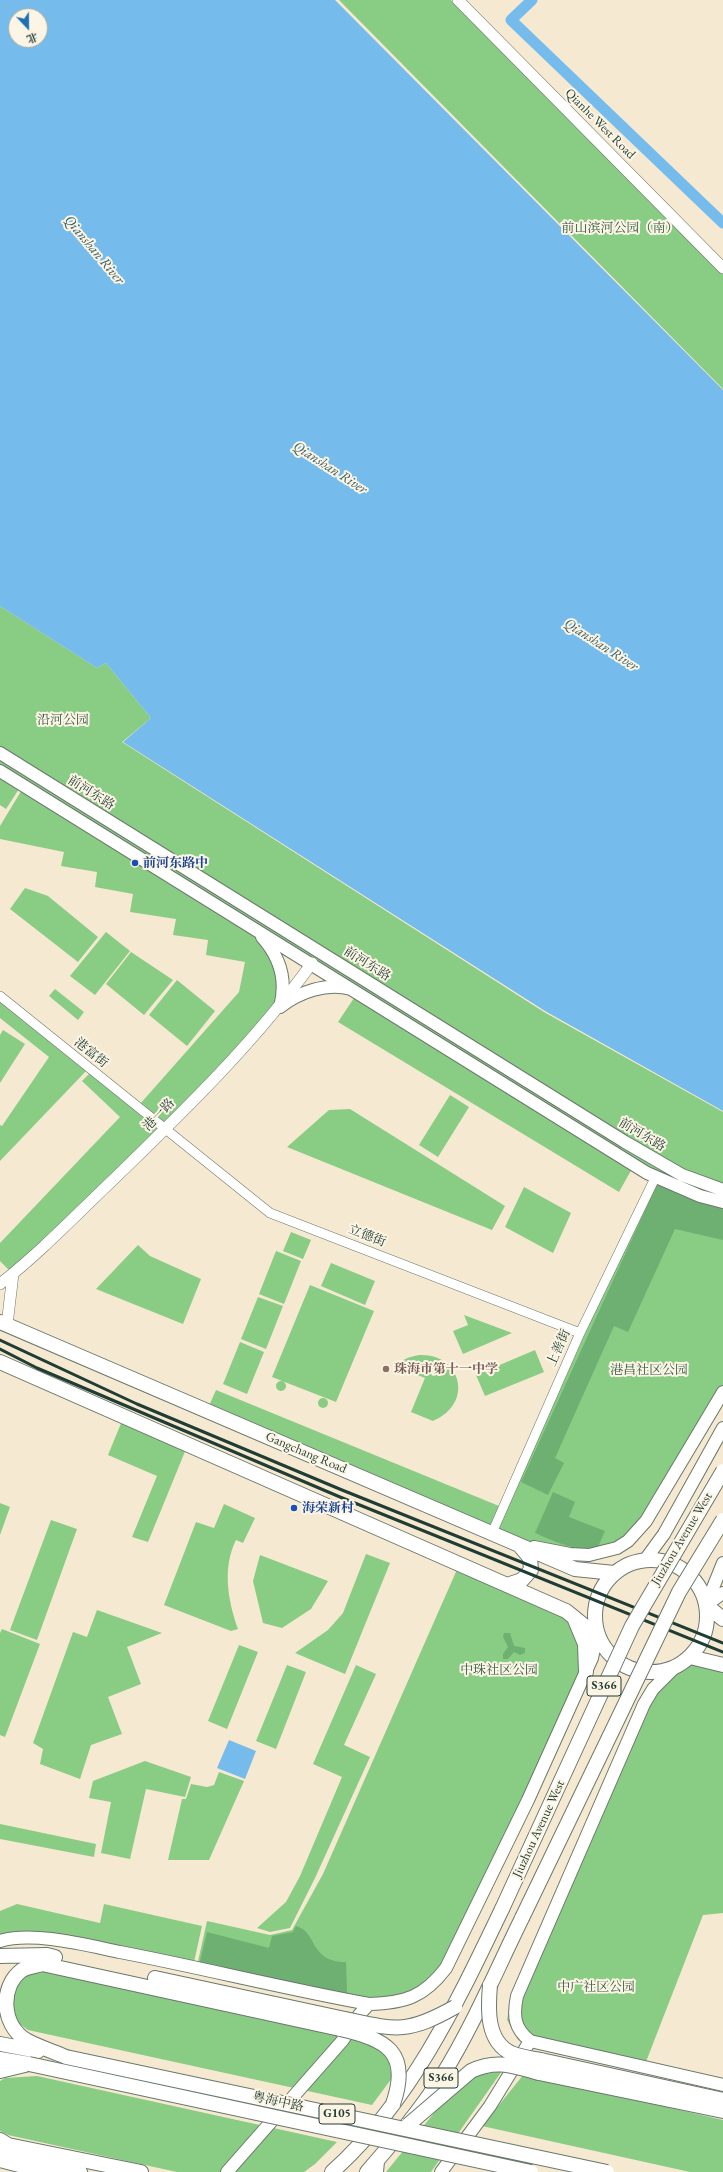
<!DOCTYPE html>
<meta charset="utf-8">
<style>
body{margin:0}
#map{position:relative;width:723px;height:2172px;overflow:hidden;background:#f6e9d1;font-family:"EB Garamond","Noto Serif SC",serif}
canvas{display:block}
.north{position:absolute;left:8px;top:8px;width:40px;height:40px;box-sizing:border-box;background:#fcf5e5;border:1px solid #a4ab9e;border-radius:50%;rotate:158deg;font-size:11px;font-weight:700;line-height:16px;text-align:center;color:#1f3d34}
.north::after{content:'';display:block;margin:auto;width:14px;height:18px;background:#1f6fb2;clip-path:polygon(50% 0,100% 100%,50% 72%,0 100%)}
</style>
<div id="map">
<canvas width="723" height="2172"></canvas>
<div class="north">北</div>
</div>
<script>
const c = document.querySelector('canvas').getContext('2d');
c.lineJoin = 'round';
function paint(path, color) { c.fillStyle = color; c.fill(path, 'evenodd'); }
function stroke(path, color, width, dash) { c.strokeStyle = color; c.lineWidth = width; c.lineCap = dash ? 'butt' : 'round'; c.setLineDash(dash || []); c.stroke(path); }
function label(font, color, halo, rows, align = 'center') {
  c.font = font + ' "EB Garamond","Noto Serif SC",serif'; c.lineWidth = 4; c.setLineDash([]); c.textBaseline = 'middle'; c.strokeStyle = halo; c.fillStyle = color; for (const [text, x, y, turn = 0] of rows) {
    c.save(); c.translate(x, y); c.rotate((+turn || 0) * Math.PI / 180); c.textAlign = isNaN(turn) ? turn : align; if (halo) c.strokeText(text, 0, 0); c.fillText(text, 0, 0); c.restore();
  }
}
const green = new Path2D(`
 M 339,0 L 451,0 L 723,273 L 723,389 Z
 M 0,606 L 97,668 L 106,663 L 151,718 L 122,742 L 544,1012 L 723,1112 L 723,1390 L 628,1539 L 582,1553 L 519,1542 L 496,1532 L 656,1176 L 0,770 Z
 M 0,773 L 21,786 L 6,809 L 0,805 Z
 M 23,788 L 257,935 L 277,964 L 278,1005 L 166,1125 L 140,1104 L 239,992 L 245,962 L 206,955 L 208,940 L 173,935 L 176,919 L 130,912 L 133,894 L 95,887 L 97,872 L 61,866 L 64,852 L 0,839 L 0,826 Z
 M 25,888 L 48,896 L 98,937 L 78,962 L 10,909 Z
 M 106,932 L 130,951 L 95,995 L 70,976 Z
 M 131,952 L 173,980 L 144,1015 L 106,984 Z
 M 177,980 L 215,1011 L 187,1046 L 149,1015 Z
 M 55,989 L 84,1012 L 78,1020 L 49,996 Z
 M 356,995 L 633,1167 L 619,1192 L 338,1022 Z
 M 0,1000 L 87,1070 L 0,1161 L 0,1125 L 2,1126 L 49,1057 L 0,1018 Z
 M 3,1030 L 25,1044 L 0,1083 L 0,1035 Z
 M 90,1073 L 161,1130 L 11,1272 L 0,1261 L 0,1243 L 120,1117 L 82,1081 Z
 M 450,1095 L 469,1107 L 438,1157 L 419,1145 Z
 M 350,1109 L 505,1206 L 492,1230 L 287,1147 L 329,1110 Z
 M 524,1187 L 571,1213 L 553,1253 L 505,1227 Z
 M 291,1232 L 311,1240 L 303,1259 L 283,1251 Z
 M 138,1245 L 150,1256 L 201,1279 L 183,1324 L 96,1289 Z
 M 276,1251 L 301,1261 L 284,1304 L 259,1294 Z
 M 331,1263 L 375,1281 L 365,1305 L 321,1286 Z
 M 310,1285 L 374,1311 L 336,1402 L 272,1377 Z
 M 258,1297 L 283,1306 L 266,1349 L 241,1339 Z
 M 464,1315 L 512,1333 L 463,1354 L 453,1331 L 468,1325 Z
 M 240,1342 L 264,1352 L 247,1394 L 223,1384 Z
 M 535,1350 L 544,1372 L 485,1396 L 476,1375 Z
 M 419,1355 C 461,1353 475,1403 433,1421 L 411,1412 L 425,1378 L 398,1367 C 402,1358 410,1357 419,1355 Z
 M276 1386a5 5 0 1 1 10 0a5 5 0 1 1-10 0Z
 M 216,1390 L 499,1506 L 489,1528 L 208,1408 Z
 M318 1403a5 5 0 1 1 10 0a5 5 0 1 1-10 0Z
 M 122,1421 L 186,1449 L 148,1542 L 132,1537 L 157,1476 L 108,1455 Z
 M 0,1503 L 10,1507 L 0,1535 Z
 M 224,1504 L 255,1518 L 243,1543 L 236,1540 C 222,1568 228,1601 238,1629 L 231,1631 L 164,1605 L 196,1522 L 214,1528 Z
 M 51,1520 L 77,1529 L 37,1640 L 10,1630 Z
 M 366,1554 L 390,1563 L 345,1674 L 295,1653 L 328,1630 L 343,1613 Z
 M 260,1555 L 328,1581 L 311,1609 L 282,1628 L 263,1623 L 253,1581 Z
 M 459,1565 L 576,1623 L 584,1672 L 435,1982 L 391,2003 L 197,1966 L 207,1921 L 270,1935 L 292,1930 L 323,1874 Z
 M 97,1610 L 162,1633 L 127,1647 L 141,1684 L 108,1697 L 122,1734 L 91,1745 L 80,1779 L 40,1764 L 43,1749 L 33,1743 L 73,1632 L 87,1637 Z
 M 2,1629 L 40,1644 L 5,1737 L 0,1735 L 0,1633 Z
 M 239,1645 L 258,1652 L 227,1729 L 208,1721 Z
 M 690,1657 L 723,1666 L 723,1913 L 703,1915 L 642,2072 L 531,2047 L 518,2040 L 507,2020 L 511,1998 L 644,1704 L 675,1667 Z
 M 287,1665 L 306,1672 L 276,1749 L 256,1741 Z
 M 356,1665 L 376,1674 L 344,1745 L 370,1757 L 315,1878 L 290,1928 L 270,1932 L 257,1928 L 286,1902 L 300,1876 L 342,1777 L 313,1764 Z
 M 145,1761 L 191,1777 L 185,1797 L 146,1789 L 130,1859 L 101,1853 L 111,1802 L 89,1798 L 93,1781 Z
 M 219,1772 L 244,1781 L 209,1860 L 168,1860 L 182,1799 L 186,1799 L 191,1784 L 207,1787 L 214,1785 Z
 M 0,1824 L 96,1844 L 94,1857 L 0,1839 Z
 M 17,1904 L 100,1923 L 104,1904 L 202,1926 L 194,1962 L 0,1936 L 0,1911 Z
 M 41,1969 L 362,2039 L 387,2053 L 392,2078 L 372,2105 L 28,2030 L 13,2019 L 10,1997 L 21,1976 Z
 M 502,2071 L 431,2172 L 386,2172 L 443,2102 L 474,2076 Z
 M 524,2074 L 723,2120 L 723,2172 L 690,2172 L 482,2126 Z
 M 37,2076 L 337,2142 L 315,2164 L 304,2172 L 177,2172 L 8,2135 L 0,2131 L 0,2081 L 5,2078 Z`);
const forest = new Path2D(`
 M 658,1182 L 723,1207 L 723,1240 L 675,1229 L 628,1332 L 614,1326 L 555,1458 L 564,1463 L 548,1495 L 521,1482 Z
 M 553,1492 L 575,1502 L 569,1517 L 605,1531 L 598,1547 C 577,1553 554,1541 535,1533 Z
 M 504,1633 L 510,1633 L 514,1646 L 525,1648 L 525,1653 L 520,1655 L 514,1652 L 508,1659 L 503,1659 L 503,1654 L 508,1647 L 503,1637 Z
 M 296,1926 C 318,1932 309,1962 346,1962 L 347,1991 L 346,1996 L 199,1965 L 207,1932 L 269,1948 L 272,1936 L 293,1932 Z`);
const water = new Path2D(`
 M 0,0 L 335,0 L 723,390 L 723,1111 L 545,1011 L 123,742 L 151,718 L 106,663 L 97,668 L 0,606 ZM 16,16 L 40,16 L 40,40 L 16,40 Z
 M 229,1740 L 256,1751 L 245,1779 L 217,1768 Z`);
const canal = new Path2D(`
 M 532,0 L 511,20 L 723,223`);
const minor = new Path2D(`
 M 0,996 L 270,1213 L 580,1333
 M 492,1533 L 580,1333 L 656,1176`);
const tertiary = new Path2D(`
 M 458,0 L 723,268
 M 0,1284 C 41,1252 78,1213 116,1177 C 185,1110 256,1041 312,963
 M 7,1325 L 13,1274`);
const secondary = new Path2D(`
 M 0,753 L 625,1142 L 682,1175 L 723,1190
 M 0,771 L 647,1173 L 700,1196 L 723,1202
 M 262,937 C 280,957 287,981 280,1007
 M 280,1007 C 299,992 327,982 351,989
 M 534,1547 L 570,1554 L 589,1555 L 617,1548 L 628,1541 L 646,1521 L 723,1392
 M 645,1560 L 664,1534 L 723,1428
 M 706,1605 L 723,1563
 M 706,1605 L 723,1593
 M 675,1667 L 653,1689 L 644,1704 L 517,1996 C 513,2016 514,2028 530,2041 L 723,2085
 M 0,1941 C 33,1931 86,1945 120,1952 C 203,1968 286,1989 369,2004 C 405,2003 424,1997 446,1968 L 528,1800 L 592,1658 L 597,1636
 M 0,2161 L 42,2172
 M 227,2172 L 343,2040 L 359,2015 L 369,2004
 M 441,2172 L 490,2106 L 530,2041`);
const primary = new Path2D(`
 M 0,1322 L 575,1569 L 614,1573
 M 0,1362 L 566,1611 L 597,1636
 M595 1616a56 56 0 1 1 112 0a56 56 0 1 1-112 0Z
 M 507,1585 L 522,1580 L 531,1570 L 530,1558 L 520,1546
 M 706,1605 L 723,1619
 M 575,1620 L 585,1644 L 586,1672
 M 690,1657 L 723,1665
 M 0,2071 L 29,2064
 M 0,2140 L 8,2145 L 141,2172
 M 332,2172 C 411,2101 457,2003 502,1909
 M 367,2172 C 394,2141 420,2111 442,2076 C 473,2026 496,1971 522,1918`);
const trunk = new Path2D(`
 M 0,1956 L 47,1955 L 55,1957
 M 155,1978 L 345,2019
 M 0,2044 L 38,2051
 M 66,2057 C 53,2051 38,2047 26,2040 C 1,2024 0,1986 22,1970 C 28,1967 36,1966 42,1964 L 340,2029
 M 0,2059 L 29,2064
 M 541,2060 L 723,2100
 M 539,2073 L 723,2111
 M 0,2155 L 80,2172
 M 376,2172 L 377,2161`);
const rail = new Path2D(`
 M 0,1340 L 137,1404 L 342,1490 L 723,1643
 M 0,1349 L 37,1368 L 340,1497 L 723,1652`);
const primaryBridge = new Path2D(`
 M 502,1909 L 632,1626 L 723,1471
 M 522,1918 L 679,1592 L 723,1520`);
const trunkBridge = new Path2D(`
 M 490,1985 C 488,2008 486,2041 511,2053 C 520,2057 531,2058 541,2060
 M 345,2019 C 396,2030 407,2034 455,2007
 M 340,2029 C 386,2039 411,2052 393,2104
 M 66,2057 L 607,2172
 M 29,2064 L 531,2172
 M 408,2125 L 471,2071 C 497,2059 513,2066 539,2073`);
const markers = [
 [135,863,4,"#1a4fb4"],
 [386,1369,4,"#8d6e63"],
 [294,1508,4,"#1a4fb4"]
];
const shields = [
 [604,1686,34],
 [441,2078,34],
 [337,2114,36]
];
const shieldNames = [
 ["S366",604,1686],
 ["S366",441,2078],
 ["G105",337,2114]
];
const streetNames = [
 ["Qianhe West Road",600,124,45],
 ["前河东路",91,793,32],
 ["前河东路",367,964,32],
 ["港富街",91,1053,39],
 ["港一路",159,1115,-46],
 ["前河东路",642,1135,31],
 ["立德街",367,1236,21],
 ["上善街",559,1348,-66],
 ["Gangchang Road",306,1453,23],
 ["Jiuzhou Avenue West",682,1539,-59],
 ["Jiuzhou Avenue West",539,1829,-65],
 ["粤海中路",278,2102,12]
];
const parkNames = [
 ["前山滨河公园（南）",620,228],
 ["沿河公园",63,720],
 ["港昌社区公园",649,1370],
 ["中珠社区公园",499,1670],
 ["中广社区公园",596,1987]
];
const transitNames = [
 ["前河东路中",143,863],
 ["海荣新村",302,1508]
];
const educationNames = [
 ["珠海市第十一中学",394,1369]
];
const waterNames = [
 ["Qianshan River",94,250,50],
 ["Qianshan River",330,468,33],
 ["Qianshan River",601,645,33]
];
paint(green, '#89cc84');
paint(forest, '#6eb072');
paint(water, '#75bbec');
stroke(canal, '#75bbec', 11);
stroke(minor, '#6a796b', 10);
stroke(tertiary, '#6a796b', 12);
stroke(secondary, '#6a796b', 14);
stroke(primary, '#6a796b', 16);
stroke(trunk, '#6a796b', 16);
stroke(minor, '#fff', 9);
stroke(tertiary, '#fff', 11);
stroke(secondary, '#fff', 12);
stroke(primary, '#fff', 14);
stroke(trunk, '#fff', 14);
stroke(rail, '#1f3d34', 3);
stroke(primaryBridge, '#6a796b', 16, []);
stroke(trunkBridge, '#6a796b', 16, []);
stroke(primaryBridge, '#fff', 14);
stroke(trunkBridge, '#fff', 14);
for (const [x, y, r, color] of markers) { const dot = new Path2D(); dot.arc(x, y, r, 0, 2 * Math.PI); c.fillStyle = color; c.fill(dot); stroke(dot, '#fcf5e5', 1.5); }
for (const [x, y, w] of shields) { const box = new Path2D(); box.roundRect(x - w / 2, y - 10, w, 20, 3); c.fillStyle = '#fcf5e5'; c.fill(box); stroke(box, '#1f3d34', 1); }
label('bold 12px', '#1f3d34', null, shieldNames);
label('13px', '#1f3d34', '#fcf5e5', streetNames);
label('13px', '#345a44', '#fcf5e5', parkNames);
label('bold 13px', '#164399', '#fcf5e5', transitNames, 'left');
label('bold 13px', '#785e54', '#fcf5e5', educationNames, 'left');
label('italic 14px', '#345c62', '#fcf5e5', waterNames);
</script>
